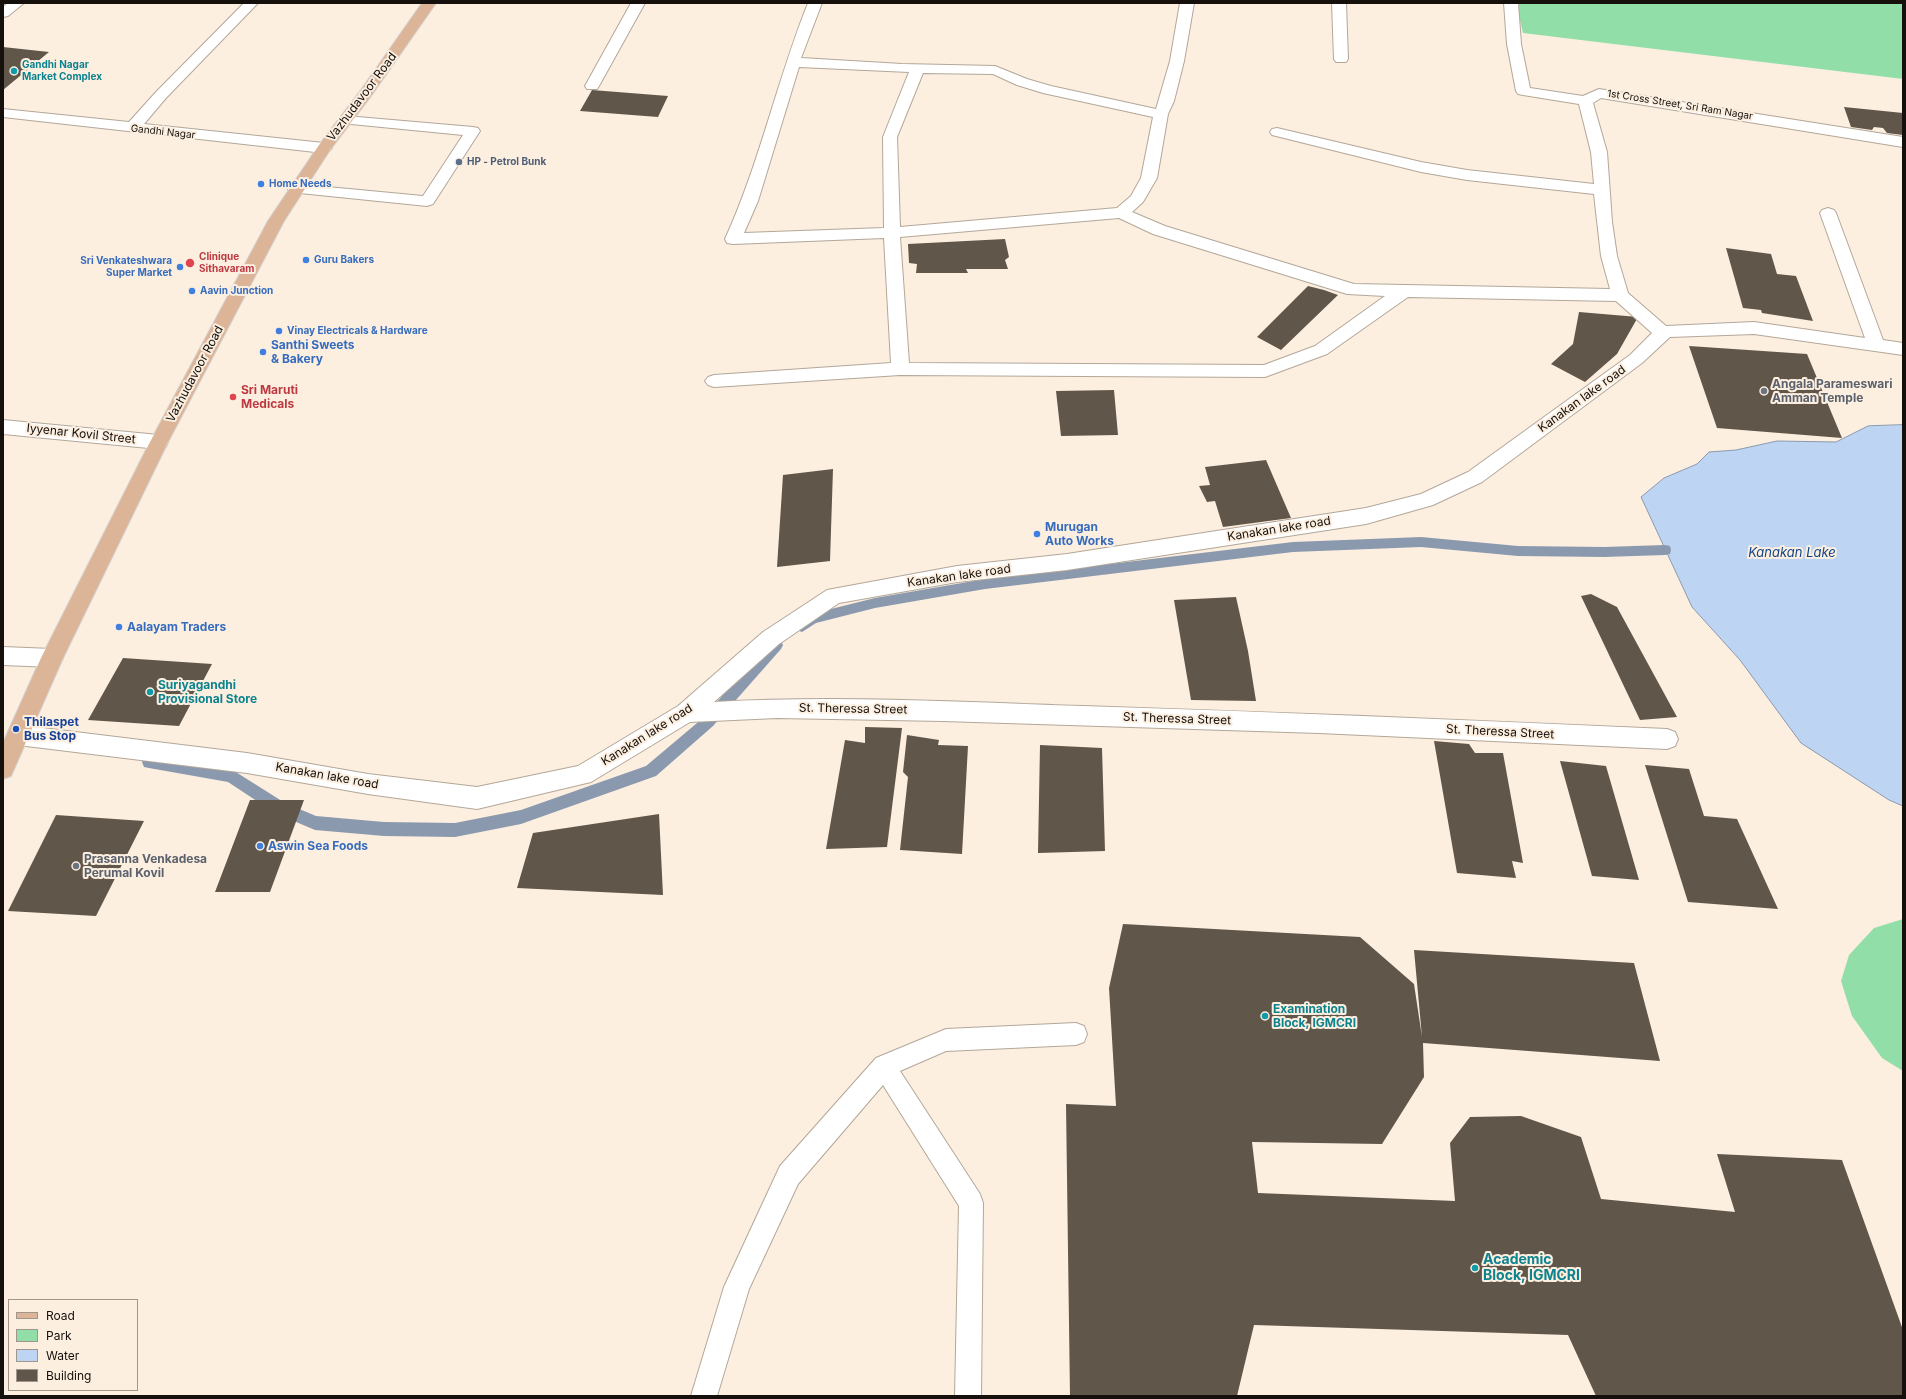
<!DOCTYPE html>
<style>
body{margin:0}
#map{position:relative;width:1906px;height:1399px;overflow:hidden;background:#fcefe0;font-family:Inter,sans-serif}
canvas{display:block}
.frame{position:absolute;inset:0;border:4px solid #15100c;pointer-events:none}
.legend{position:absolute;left:8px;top:1299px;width:130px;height:92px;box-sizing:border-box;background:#fcefe0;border:1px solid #a0968b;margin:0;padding:5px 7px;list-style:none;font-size:12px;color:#15100c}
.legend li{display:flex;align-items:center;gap:8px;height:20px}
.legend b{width:20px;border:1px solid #a0968b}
</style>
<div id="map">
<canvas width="1906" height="1399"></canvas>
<div class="frame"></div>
<ul class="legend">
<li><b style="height:5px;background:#dcb598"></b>Road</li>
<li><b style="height:11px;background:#92dea8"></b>Park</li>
<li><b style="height:11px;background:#bdd4f3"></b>Water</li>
<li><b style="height:11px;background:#61564a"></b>Building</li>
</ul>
</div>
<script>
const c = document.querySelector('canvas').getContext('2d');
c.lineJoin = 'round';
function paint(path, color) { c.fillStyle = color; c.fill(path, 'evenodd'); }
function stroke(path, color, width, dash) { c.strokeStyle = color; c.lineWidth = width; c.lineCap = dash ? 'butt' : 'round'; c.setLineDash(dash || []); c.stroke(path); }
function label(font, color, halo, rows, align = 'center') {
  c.font = font + ' Inter,sans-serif'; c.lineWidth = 4; c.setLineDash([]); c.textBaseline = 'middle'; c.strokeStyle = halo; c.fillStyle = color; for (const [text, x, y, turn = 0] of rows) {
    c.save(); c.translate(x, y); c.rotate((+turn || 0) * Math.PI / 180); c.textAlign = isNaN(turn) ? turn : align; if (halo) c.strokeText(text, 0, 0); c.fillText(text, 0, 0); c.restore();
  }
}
const green = new Path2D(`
 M 1516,3 L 1903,3 L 1903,79 L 1523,33 Z
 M 1903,919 L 1903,1071 L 1882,1058 L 1852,1016 L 1841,981 L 1849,955 L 1874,928 Z`);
const water = new Path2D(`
 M 1903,425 L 1903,806 L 1889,800 L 1801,743 L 1740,660 L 1692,607 L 1641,497 L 1664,478 L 1697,464 L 1709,452 L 1736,450 L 1777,441 L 1836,442 L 1868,426 Z`);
const stream = new Path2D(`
 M 1421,537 L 1518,546 L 1604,547 L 1665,545 L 1670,546 L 1671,550 L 1670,554 L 1665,555 L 1604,557 L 1518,556 L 1421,547 L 1293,552 L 985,589 L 875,608 L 816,623 L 802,632 L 797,630 L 795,626 L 797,622 L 807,615 L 875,598 L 985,579 L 1293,542 Z
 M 776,639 L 781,641 L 783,645 L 781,649 L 713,726 L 656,776 L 521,824 L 455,837 L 384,836 L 315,830 L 275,813 L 228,782 L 149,768 L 144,767 L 142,762 L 144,757 L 149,756 L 231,769 L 285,803 L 316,816 L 384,822 L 455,823 L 521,810 L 646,766 L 703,718 L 766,645 Z`);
const building = new Path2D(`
 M 3,47 L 49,52 L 3,90 Z
 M 592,90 L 668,96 L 658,117 L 580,111 Z
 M 1844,107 L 1903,113 L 1903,135 L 1887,133 L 1883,128 L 1874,127 L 1872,130 L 1851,127 Z
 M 1005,239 L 1009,257 L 1005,260 L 1008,269 L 966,269 L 968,273 L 916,273 L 917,264 L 909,263 L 908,244 Z
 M 1726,248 L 1771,254 L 1777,274 L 1796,276 L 1813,321 L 1762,313 L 1761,310 L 1743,308 Z
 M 1308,286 L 1324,290 L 1338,295 L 1281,350 L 1257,337 Z
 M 1579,312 L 1638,317 L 1617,354 L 1585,382 L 1551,364 L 1573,344 Z
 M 1689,346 L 1807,354 L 1842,438 L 1717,428 Z
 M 1114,390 L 1118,435 L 1061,436 L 1056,391 Z
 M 1266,460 L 1291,518 L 1223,527 L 1215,501 L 1207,502 L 1199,486 L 1210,485 L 1205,467 Z
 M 833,469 L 830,561 L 777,567 L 783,475 Z
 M 1591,594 L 1617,607 L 1677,717 L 1640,720 L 1581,596 Z
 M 1236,597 L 1248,651 L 1256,701 L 1191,700 L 1174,600 Z
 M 123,658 L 212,664 L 179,726 L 88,720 Z
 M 865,727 L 902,728 L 887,847 L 826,849 L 845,740 L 865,743 Z
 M 907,735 L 939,740 L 938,745 L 968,746 L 962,854 L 900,850 L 908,777 L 903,772 Z
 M 1434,741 L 1469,744 L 1475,753 L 1503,753 L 1523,863 L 1512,861 L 1516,878 L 1457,873 Z
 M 1040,745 L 1102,748 L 1105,851 L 1038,853 Z
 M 1560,761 L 1606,766 L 1639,880 L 1592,876 Z
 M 1645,765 L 1689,769 L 1704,816 L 1737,819 L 1778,909 L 1688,902 Z
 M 250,800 L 304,800 L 270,892 L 215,892 Z
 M 659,814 L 663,895 L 517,888 L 533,833 Z
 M 56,815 L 144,821 L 96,916 L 8,911 Z
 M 1123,924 L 1360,937 L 1414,984 L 1422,1037 L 1414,950 L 1634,963 L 1660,1061 L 1423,1043 L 1424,1077 L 1382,1144 L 1252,1142 L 1258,1193 L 1455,1201 L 1450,1143 L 1470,1117 L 1521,1116 L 1581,1137 L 1601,1199 L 1735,1212 L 1717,1154 L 1842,1160 L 1903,1330 L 1903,1396 L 1596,1396 L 1568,1335 L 1254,1325 L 1237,1396 L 1070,1396 L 1066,1104 L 1116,1106 L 1109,988 Z`);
const lane = new Path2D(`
 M 1076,1023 L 1084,1026 L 1087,1034 L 1084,1042 L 1076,1045 L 946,1051 L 900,1071 L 980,1194 L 983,1203 L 981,1396 L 955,1396 L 959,1206 L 883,1085 L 798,1184 L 749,1289 L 717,1396 L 691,1396 L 724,1287 L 780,1166 L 876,1058 L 946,1029 Z`);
const street = new Path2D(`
 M 8,3 L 24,3 L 8,16 L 3,17 L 3,7 Z
 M 244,3 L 258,3 L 166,98 L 144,124 L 324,143 L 329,145 L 332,148 L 329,151 L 324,153 L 3,117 L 3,109 L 129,122 L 156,92 Z
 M 631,3 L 645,3 L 599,86 L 597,89 L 587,89 L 585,86 Z
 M 808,3 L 822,3 L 801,58 L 902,64 L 995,66 L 1027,79 L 1051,86 L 1156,109 L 1170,61 L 1180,3 L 1194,3 L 1184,61 L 1174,101 L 1168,114 L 1157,178 L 1143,202 L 1132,212 L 1165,226 L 1354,284 L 1610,289 L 1601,256 L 1594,194 L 1467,180 L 1421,172 L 1272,135 L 1270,132 L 1272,129 L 1277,128 L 1421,162 L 1467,170 L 1594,184 L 1591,152 L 1579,104 L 1523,95 L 1518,94 L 1516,91 L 1507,44 L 1504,3 L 1518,3 L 1521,44 L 1530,88 L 1583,96 L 1599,89 L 1903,137 L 1903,147 L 1601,98 L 1593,103 L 1607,152 L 1612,222 L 1617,256 L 1628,293 L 1666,326 L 1754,322 L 1865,338 L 1820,213 L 1822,210 L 1828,208 L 1834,210 L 1836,213 L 1883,340 L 1903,343 L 1903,355 L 1754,334 L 1670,337 L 1642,363 L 1482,482 L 1433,505 L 1366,524 L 1067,570 L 957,582 L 839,603 L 779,644 L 714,702 C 837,695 960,702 1083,706 C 1278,712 1472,720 1667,729 L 1675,732 L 1678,739 L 1675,746 L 1667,749 L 1319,733 L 943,721 L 777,718 L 690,722 L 591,782 L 477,809 L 368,794 L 247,773 L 18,745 L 10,742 L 7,735 L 10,728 L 18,725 L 247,753 L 368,774 L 477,787 L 578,766 L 678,706 L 763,632 L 827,590 L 957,566 L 1067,554 L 1366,508 L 1421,494 L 1468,472 L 1630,355 L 1652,333 L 1616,301 L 1408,297 L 1327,354 L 1265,377 L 900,375 L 714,387 L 708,385 L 705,381 L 708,377 L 714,375 L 891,363 L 884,238 L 733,244 L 727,243 L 725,239 C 760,162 777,80 808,3 ZM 799,67 L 909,72 L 883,137 L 884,228 L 744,233 L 758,201 ZM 923,73 L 993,74 L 1017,85 L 1043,93 L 1153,117 L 1141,178 L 1131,196 L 1117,208 L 900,227 L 897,137 ZM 1119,218 L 1153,234 L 1347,294 L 1385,296 L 1315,346 L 1264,365 L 909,363 L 900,237 Z
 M 1332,3 L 1346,3 L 1348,59 L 1346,62 L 1336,62 L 1334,59 Z
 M 346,116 L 473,127 L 478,128 L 480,131 L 433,204 L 427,206 L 290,192 L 288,189 L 290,186 L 296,184 L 423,196 L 463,135 L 341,123 L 339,120 L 341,117 Z
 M 3,420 L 159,435 L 166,437 L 168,442 L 166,447 L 159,449 L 3,434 Z
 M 3,647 L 52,649 L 60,652 L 63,658 L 60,664 L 52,667 L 3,665 Z`);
const primary = new Path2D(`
 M 422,3 L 436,3 L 371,96 L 330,150 L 284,221 L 168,442 L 63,658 L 11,776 L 3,779 L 3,743 L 41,658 L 150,442 L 268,221 L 319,145 L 361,90 Z`);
const markers = [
 [14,71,4,"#0f9aa8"],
 [459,162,4,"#5c6f8a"],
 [261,184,4,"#3f7fe0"],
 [306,260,4,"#3f7fe0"],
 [190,263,5,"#e0444e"],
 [180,267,4,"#3f7fe0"],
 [192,291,4,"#3f7fe0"],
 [279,331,4,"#3f7fe0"],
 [263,352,4,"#3f7fe0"],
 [1764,391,4,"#6b7280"],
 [233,397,4,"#e0444e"],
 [1037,534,4,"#3f7fe0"],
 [119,627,4,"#3f7fe0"],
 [150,692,4,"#0f9aa8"],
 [16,729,4,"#1a4fb4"],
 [260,846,4,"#3f7fe0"],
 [76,866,4,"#6b7280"],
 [1265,1016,4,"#0f9aa8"],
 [1475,1268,4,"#0f9aa8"]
];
const farCulturenames = [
 ["Gandhi Nagar",22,65],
 ["Market Complex",22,77]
];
const farStreetnames = [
 ["1st Cross Street, Sri Ram Nagar",1680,105,9],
 ["Gandhi Nagar",163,132,6]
];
const farServicenames = [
 ["HP - Petrol Bunk",467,162]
];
const farShopnames = [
 ["Home Needs",269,184],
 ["Guru Bakers",314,260],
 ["Sri Venkateshwara",172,261,"right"],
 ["Super Market",172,273,"right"],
 ["Aavin Junction",200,291],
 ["Vinay Electricals & Hardware",287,331]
];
const farHealthnames = [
 ["Clinique",199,257],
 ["Sithavaram",199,269]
];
const streetNames = [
 ["Vazhudavoor Road",362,97,-53],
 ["Vazhudavoor Road",195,374,-62],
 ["Kanakan lake road",1582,399,-36],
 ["Iyyenar Kovil Street",81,434,6],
 ["Kanakan lake road",1279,529,-9],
 ["Kanakan lake road",959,576,-8],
 ["St. Theressa Street",853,709,1],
 ["St. Theressa Street",1177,719,2],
 ["St. Theressa Street",1500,732,3],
 ["Kanakan lake road",647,735,-32],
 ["Kanakan lake road",327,776,10]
];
const shopNames = [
 ["Santhi Sweets",271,345],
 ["& Bakery",271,359],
 ["Murugan",1045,527],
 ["Auto Works",1045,541],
 ["Aalayam Traders",127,627],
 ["Aswin Sea Foods",268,846]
];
const worshipNames = [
 ["Angala Parameswari",1772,384],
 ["Amman Temple",1772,398],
 ["Prasanna Venkadesa",84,859],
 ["Perumal Kovil",84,873]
];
const healthNames = [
 ["Sri Maruti",241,390],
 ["Medicals",241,404]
];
const cultureNames = [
 ["Suriyagandhi",158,685],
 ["Provisional Store",158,699],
 ["Examination",1273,1009],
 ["Block, IGMCRI",1273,1023]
];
const transitNames = [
 ["Thilaspet",24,722],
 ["Bus Stop",24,736]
];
const waterNames = [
 ["Kanakan Lake",1792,553]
];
const nearCulturenames = [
 ["Academic",1483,1260],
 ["Block, IGMCRI",1483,1276]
];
paint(green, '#92dea8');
paint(water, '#bdd4f3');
stroke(water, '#8b99ae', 1);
paint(stream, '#8b99ae');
paint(building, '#61564a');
stroke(lane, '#b3a799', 2);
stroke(street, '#b3a799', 2);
stroke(primary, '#d5d4d3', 2);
paint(lane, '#fff');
paint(street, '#fff');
paint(primary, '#dcb598');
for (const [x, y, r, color] of markers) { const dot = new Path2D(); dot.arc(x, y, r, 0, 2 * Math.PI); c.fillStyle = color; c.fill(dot); stroke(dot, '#fcefe0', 1.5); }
label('bold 10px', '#0d838f', '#fcefe0', farCulturenames, 'left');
label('10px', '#15100c', '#fcefe0', farStreetnames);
label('bold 10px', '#4e5e75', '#fcefe0', farServicenames, 'left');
label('bold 10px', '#366cbe', '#fcefe0', farShopnames, 'left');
label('bold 10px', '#be3a42', '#fcefe0', farHealthnames, 'left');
label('12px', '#15100c', '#fcefe0', streetNames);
label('bold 12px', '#366cbe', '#fcefe0', shopNames, 'left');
label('bold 12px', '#5b616d', '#fcefe0', worshipNames, 'left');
label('bold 12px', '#be3a42', '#fcefe0', healthNames, 'left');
label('bold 12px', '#0d838f', '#fcefe0', cultureNames, 'left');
label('bold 12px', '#164399', '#fcefe0', transitNames, 'left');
label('italic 13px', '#0f4588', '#fcefe0', waterNames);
label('bold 14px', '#0d838f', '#fcefe0', nearCulturenames, 'left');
</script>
